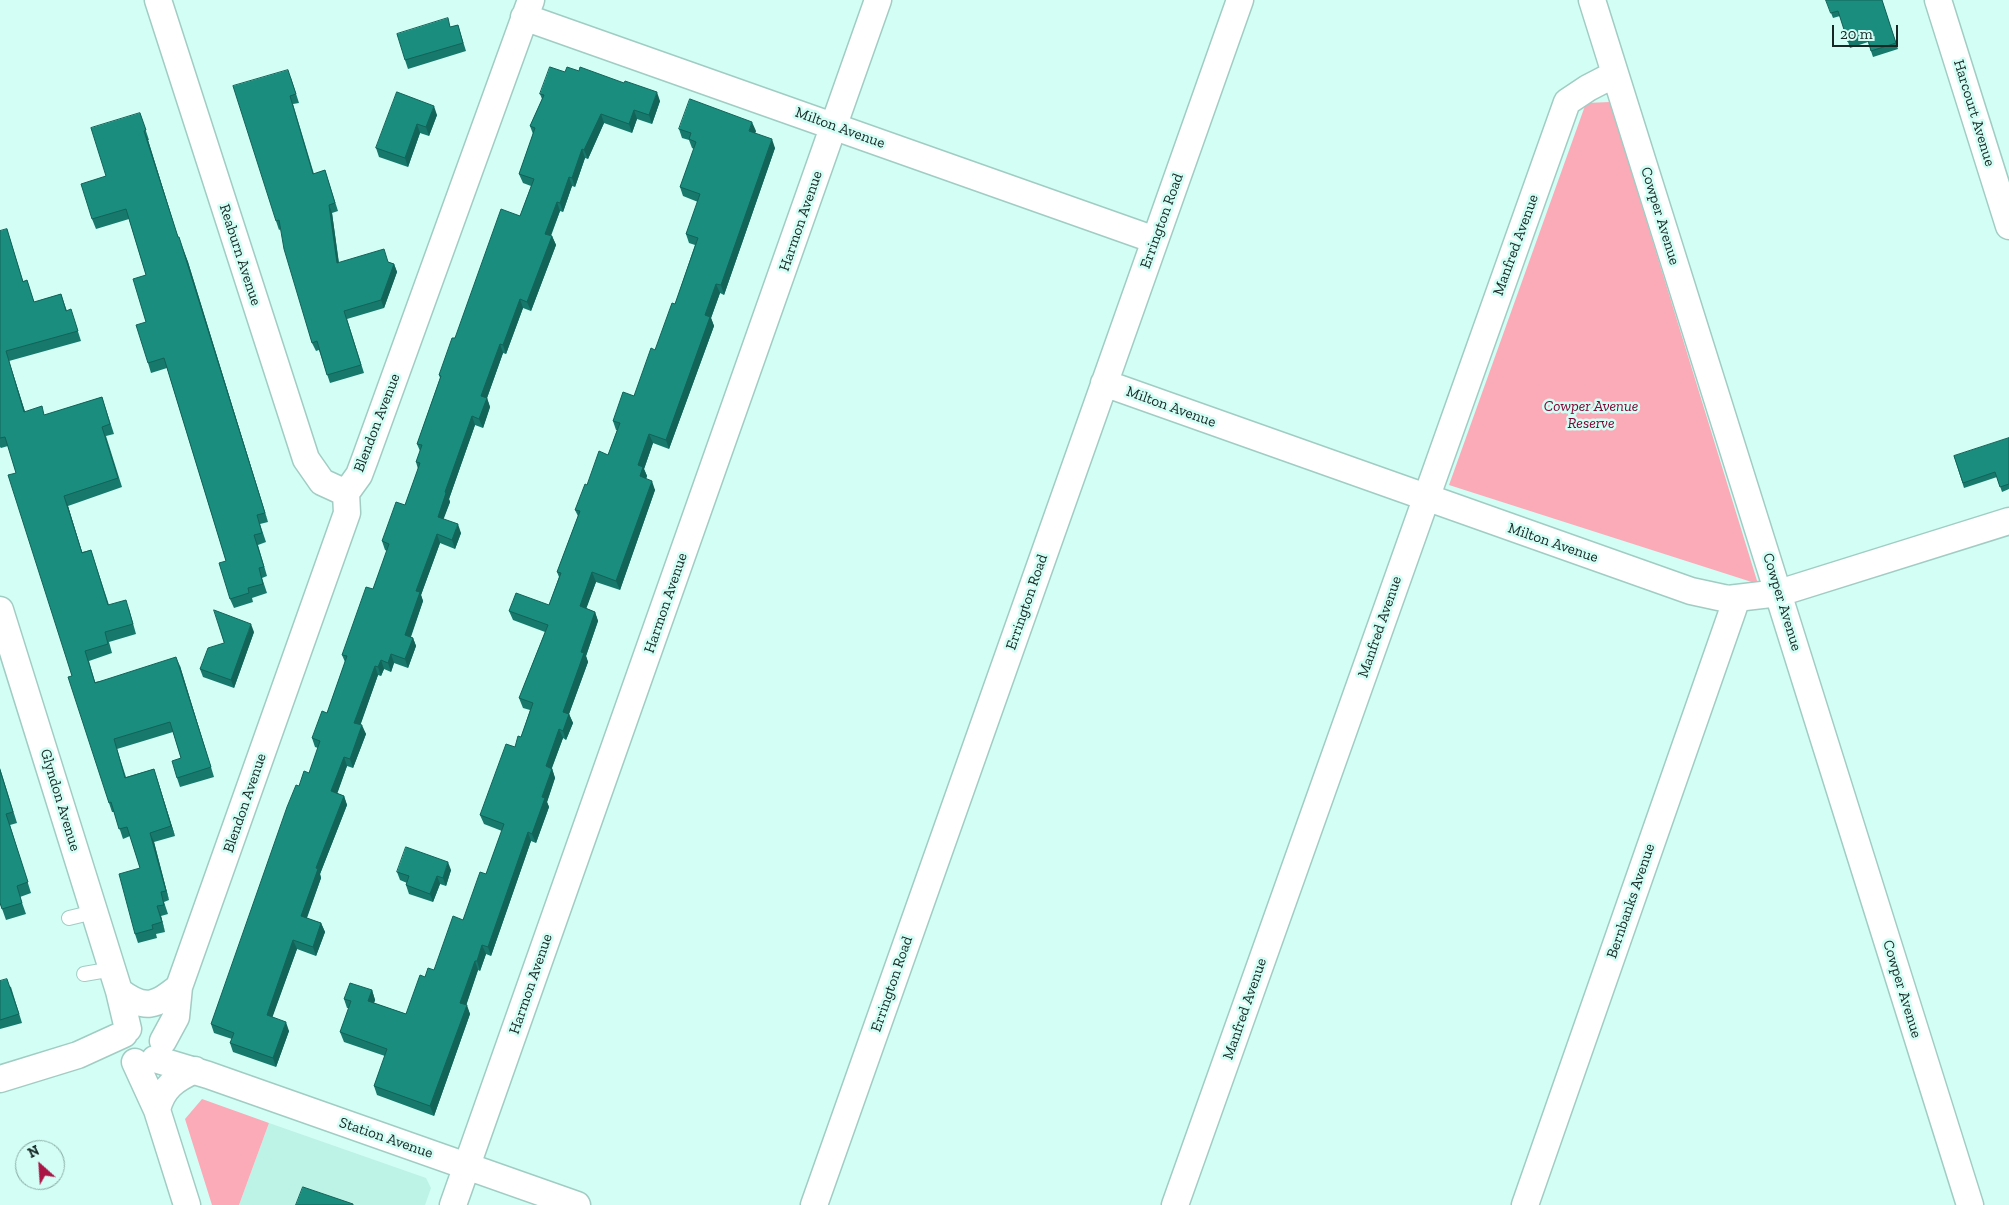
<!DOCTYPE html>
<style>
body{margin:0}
#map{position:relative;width:2009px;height:1205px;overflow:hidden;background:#d2fef5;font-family:"Zilla Slab",serif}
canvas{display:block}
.north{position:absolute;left:15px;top:1140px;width:50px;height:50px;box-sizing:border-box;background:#d2fef5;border:1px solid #87a8a1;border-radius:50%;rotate:334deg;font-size:14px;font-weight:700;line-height:20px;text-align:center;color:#162724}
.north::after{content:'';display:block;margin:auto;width:18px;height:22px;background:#aa1646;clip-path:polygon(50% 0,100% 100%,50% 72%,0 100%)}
.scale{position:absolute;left:1832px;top:25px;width:66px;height:22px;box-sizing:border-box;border:2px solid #162724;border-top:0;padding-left:6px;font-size:15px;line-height:18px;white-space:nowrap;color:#162724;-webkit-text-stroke:4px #d2fef5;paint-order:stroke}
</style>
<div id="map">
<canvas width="2009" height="1205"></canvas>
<div class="north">N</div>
<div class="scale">20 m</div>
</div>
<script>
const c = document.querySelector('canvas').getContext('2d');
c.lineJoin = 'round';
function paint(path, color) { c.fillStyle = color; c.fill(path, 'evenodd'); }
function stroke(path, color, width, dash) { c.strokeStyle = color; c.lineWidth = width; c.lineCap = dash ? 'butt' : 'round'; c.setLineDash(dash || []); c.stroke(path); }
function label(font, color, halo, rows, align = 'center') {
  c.font = font + ' "Zilla Slab",serif'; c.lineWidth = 5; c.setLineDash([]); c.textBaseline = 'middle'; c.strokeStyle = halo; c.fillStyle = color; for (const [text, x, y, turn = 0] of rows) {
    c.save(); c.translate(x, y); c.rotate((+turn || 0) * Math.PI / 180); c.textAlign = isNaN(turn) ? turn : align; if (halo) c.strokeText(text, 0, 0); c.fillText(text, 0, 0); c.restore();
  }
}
const built = new Path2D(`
 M 269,1123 L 426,1178 L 431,1188 L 425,1205 L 239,1205 Z`);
const green = new Path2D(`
 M 1610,102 L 1758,584 L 1449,485 L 1586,103 Z
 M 202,1099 L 269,1123 L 239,1205 L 212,1205 L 185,1119 Z`);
const lane = new Path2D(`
 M 69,918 L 94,912
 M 84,974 L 113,969`);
const street = new Path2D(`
 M 158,0 L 306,459 L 322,482 L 346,493
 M 1592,0 L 1970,1205
 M 1938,0 L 2009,226
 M 524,17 L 1155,240
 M 1104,383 L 1691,591 L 1728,599 L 1779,593 L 2009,521
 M 0,610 L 119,991 L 128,1029
 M 119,991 C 145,1011 156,1006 179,987
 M 163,1041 L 176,1017 L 179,987 L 347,513 L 346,493 L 359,475 L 365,459 L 531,0
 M 155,1059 L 208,1075 L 577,1205
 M 135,1062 L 157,1110 L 187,1205
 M 0,1079 L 78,1055 L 124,1034
 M 157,1110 C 162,1088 175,1079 195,1070
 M 453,1205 L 878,0
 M 814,1205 L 1240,0
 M 1175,1205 L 1567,102 L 1588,88 L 1615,74
 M 1525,1205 L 1737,598`);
const wall = new Path2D(`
 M 1826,0 L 1882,0 L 1898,49 L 1873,57 L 1868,42 L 1850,48 L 1840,16 L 1833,18 Z
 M 458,25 L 466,51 L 408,69 L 405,60 L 451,27 Z
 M 565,72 L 660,101 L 652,124 L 637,119 L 632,133 L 604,123 L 588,159 L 585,158 L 575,187 L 572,186 L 563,212 L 560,211 L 551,236 L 552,236 L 556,245 L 531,311 L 523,308 L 506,354 L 503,353 L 487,398 L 490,407 L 483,428 L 475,425 L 449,499 L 450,502 L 443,519 L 461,533 L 455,549 L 440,543 L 421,595 L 423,601 L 411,637 L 413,638 L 416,646 L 408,668 L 394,663 L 391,672 L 384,669 L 381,676 L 378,675 L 360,725 L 366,734 L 353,768 L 347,766 L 337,793 L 344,796 L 347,805 L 320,874 L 321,878 L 307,918 L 321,923 L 325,932 L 316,956 L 297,949 L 272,1017 L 289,1031 L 276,1067 L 233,1052 L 230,1043 L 232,1039 L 214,1033 L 211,1024 L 299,786 L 309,773 L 318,748 L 315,747 L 312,738 L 327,713 L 345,662 L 342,655 L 373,589 L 387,551 L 385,550 L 382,541 L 405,505 L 418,469 L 416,462 L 420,451 L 417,444 L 440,378 L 439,375 L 455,338 L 520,216 L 531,186 L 523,183 L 519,174 L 533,134 L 530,126 L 542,99 L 540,94 Z
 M 291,78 L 299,103 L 293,104 L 314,174 L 325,170 L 338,211 L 332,213 L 339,263 L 388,262 L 394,264 L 397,272 L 384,308 L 347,319 L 364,373 L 330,383 L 319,350 L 316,351 L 312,343 L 281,229 L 279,230 L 276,221 Z
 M 397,92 L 437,115 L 429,136 L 420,133 L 408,167 L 379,157 L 376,148 Z
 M 140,113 L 149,140 L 148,140 L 178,237 L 188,262 L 268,522 L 260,524 L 266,542 L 258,545 L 267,576 L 262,578 L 267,593 L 252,598 L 253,602 L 234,608 L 230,599 L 226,561 L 167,368 L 151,373 L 148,363 L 146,322 L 146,275 L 129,219 L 96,229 L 92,219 L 106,176 Z
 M 679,129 L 756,131 L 755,133 L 775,148 L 724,295 L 720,293 L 711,318 L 714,326 L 669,449 L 653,443 L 644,469 L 647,476 L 646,479 L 655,490 L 620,590 L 596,582 L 586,608 L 595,612 L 598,621 L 586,656 L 588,662 L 569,714 L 573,723 L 566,740 L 563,738 L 552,768 L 555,778 L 547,802 L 549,807 L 536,843 L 531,841 L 491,956 L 486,954 L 480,971 L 478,970 L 466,1005 L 470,1014 L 434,1116 L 377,1095 L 374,1086 L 385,1056 L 344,1042 L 340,1032 L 349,1008 L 347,1008 L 344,999 L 372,990 L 375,1000 L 374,1003 L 406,1014 L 425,977 L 434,970 L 463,920 L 486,874 L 502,831 L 484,824 L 480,815 L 515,747 L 521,737 L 530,710 L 523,708 L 519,698 L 545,632 L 513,620 L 509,611 L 549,605 L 559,577 L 557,572 L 578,516 L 575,510 L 587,485 L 608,455 L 617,430 L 616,430 L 613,421 L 634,396 L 655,350 L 675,304 L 695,245 L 689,243 L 686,234 L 698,202 L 683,196 L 680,187 L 694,149 L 692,148 L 689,140 L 682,138 Z
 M 7,229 L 23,281 L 27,280 L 34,302 L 61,294 L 67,311 L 74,319 L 81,341 L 9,361 L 25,412 L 45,415 L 102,397 L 114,434 L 106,436 L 122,487 L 68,506 L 82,552 L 91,550 L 109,605 L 129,609 L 136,634 L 109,642 L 112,653 L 89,661 L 95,682 L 180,666 L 214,777 L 180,787 L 177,778 L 181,758 L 173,732 L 117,749 L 126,777 L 154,769 L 175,836 L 154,842 L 169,900 L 164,902 L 168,914 L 161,916 L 165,932 L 156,934 L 157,938 L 138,943 L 135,934 L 140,868 L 130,836 L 123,839 L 114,812 L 112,812 L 109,803 L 72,676 L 16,473 L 8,446 L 1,448 L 0,447 L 0,232 Z
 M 2009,438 L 2009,489 L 2002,492 L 1997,477 L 1964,488 L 1954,456 Z
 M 254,632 L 234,688 L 203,677 L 200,669 L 224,643 Z
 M 0,768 L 17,823 L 10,825 L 31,893 L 20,897 L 26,914 L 6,920 L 0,903 Z
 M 451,870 L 446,886 L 440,884 L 433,902 L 409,894 L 406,885 L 407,883 L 400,880 L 397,872 Z
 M 0,981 L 11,987 L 22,1023 L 0,1029 Z`);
const shadedWall = new Path2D(`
 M 657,92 L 660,101 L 652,124 L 649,115 Z
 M 434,106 L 437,115 L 429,136 L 426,127 Z
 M 634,110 L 637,119 L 632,133 L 629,124 Z
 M 601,114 L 604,123 L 588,159 L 584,150 Z
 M 752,122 L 756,131 L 752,140 L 749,131 Z
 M 417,124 L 420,133 L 408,167 L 405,158 Z
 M 144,131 L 148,140 L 181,247 L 178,237 Z
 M 772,139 L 775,148 L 724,295 L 721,285 Z
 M 582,149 L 585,158 L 575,187 L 572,178 Z
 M 569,177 L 572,186 L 563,212 L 560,203 Z
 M 557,202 L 560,211 L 548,242 L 545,234 Z
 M 329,205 L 332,213 L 340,272 L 337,263 Z
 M 552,236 L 556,245 L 531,311 L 527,302 Z
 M 179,237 L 188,262 L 268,522 L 265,513 Z
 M 394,264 L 397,272 L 384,308 L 381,300 Z
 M 716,284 L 720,293 L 711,318 L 714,326 L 669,449 L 666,440 L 705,315 Z
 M 520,299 L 523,308 L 506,354 L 503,345 Z
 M 500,344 L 503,353 L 487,398 L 490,407 L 483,428 L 479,419 L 481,396 Z
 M 6,351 L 9,361 L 28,421 L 24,412 Z
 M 472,416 L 475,425 L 449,499 L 450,502 L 441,526 L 438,517 L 445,492 Z
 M 649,434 L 653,443 L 644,469 L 647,476 L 643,486 L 640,476 L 638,465 Z
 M 652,481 L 655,490 L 620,590 L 616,581 Z
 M 64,496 L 68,506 L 85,562 L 82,553 Z
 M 458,524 L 461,533 L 455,549 L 452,540 Z
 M 437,534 L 440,543 L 421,595 L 423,601 L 408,644 L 405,635 L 416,591 Z
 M 592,572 L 596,582 L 584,615 L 580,606 Z
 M 595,612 L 598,621 L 586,656 L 588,662 L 569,714 L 573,723 L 566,740 L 563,731 L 563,712 L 581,652 Z
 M 251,624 L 254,632 L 234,688 L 231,680 Z
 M 413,638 L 416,646 L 408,668 L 405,659 Z
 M 391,654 L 394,663 L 391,672 L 388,663 Z
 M 176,657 L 180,666 L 214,777 L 211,767 Z
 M 381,660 L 384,669 L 381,676 L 378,667 Z
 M 375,666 L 378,675 L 358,732 L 354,723 Z
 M 362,725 L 366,734 L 353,768 L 350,759 Z
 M 559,729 L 563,738 L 549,775 L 546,766 Z
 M 344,757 L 347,766 L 335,800 L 331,791 Z
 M 154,769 L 157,778 L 175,836 L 171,826 Z
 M 552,769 L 555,778 L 547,802 L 549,807 L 536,843 L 532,834 L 542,797 Z
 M 344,796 L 347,805 L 320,874 L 321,878 L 304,925 L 301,916 L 316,868 Z
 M 528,832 L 531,841 L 491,956 L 488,947 Z
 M 150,833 L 154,842 L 169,900 L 166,891 Z
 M 448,862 L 451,870 L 446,886 L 443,878 Z
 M 437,876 L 440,884 L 433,902 L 430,894 Z
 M 157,906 L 161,916 L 165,932 L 162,922 Z
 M 321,923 L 325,932 L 316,956 L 313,947 Z
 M 293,940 L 297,949 L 270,1024 L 267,1015 Z
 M 482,945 L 486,954 L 480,971 L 477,961 Z
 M 475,961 L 478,970 L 464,1012 L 460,1003 Z
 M 372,990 L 375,1000 L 371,1011 L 368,1001 Z
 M 467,1005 L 470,1014 L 434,1116 L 430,1106 Z
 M 286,1022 L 289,1031 L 276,1067 L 273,1058 Z`);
const building = new Path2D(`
 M 1826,0 L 1882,0 L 1896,43 L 1871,51 L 1867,36 L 1848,42 L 1838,11 L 1831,13 Z
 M 448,18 L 450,27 L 458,25 L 463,43 L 405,60 L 397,34 Z
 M 550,67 L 565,72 L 567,67 L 579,71 L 580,67 L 624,83 L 625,81 L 657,92 L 649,115 L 634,110 L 629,124 L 601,114 L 584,150 L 582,149 L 572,178 L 569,177 L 560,203 L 557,202 L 545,234 L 552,236 L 527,302 L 520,299 L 503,345 L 500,344 L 481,396 L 487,398 L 479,419 L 472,416 L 445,492 L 446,493 L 438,517 L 458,524 L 452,540 L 437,534 L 416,591 L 420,592 L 405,635 L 413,638 L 405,659 L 391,654 L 388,663 L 381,660 L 378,667 L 375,666 L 354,723 L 362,725 L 350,759 L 344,757 L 331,791 L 344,796 L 316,868 L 318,869 L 301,916 L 321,923 L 313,947 L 293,940 L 267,1015 L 286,1022 L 273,1058 L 230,1043 L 234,1033 L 211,1024 L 287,807 L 296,785 L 299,786 L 304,771 L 309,773 L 320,741 L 312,738 L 322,711 L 327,713 L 347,656 L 342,655 L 366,587 L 373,589 L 389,544 L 382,541 L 396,502 L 405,505 L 420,463 L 416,462 L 422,445 L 417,444 L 441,376 L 439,375 L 452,338 L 455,338 L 501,209 L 520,216 L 534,179 L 519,174 L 535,128 L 530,126 L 544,95 L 540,94 Z
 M 288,70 L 296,94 L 290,96 L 313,174 L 325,170 L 335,203 L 329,205 L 337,263 L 384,249 L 388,262 L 394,264 L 381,300 L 344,311 L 361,365 L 327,375 L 317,341 L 312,343 L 284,249 L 279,220 L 276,221 L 233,86 Z
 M 397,92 L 434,106 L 426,127 L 417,124 L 405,158 L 376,148 Z
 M 690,99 L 752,122 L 749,131 L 772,139 L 721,285 L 716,284 L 705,315 L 710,317 L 666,440 L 649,434 L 638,465 L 643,467 L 640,476 L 652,481 L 616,581 L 592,572 L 580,606 L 595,612 L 581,652 L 584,653 L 563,712 L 569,714 L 563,731 L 559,729 L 546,766 L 552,769 L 542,797 L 545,798 L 532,834 L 528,832 L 488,947 L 482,945 L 477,961 L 475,961 L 460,1003 L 467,1005 L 430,1106 L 374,1086 L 387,1049 L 340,1032 L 351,1001 L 344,999 L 350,983 L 372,990 L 368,1001 L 406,1014 L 420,975 L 425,977 L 428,968 L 434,970 L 453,916 L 463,920 L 480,872 L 486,874 L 504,824 L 480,815 L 506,744 L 515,747 L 518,736 L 521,737 L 533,703 L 519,698 L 548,625 L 509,611 L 516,593 L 549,605 L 561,573 L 557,572 L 580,511 L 575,510 L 585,484 L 587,485 L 599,451 L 608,455 L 620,423 L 613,421 L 623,392 L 634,396 L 651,348 L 655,350 L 672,303 L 675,304 L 698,238 L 686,234 L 700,194 L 680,187 L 696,142 L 689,139 L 691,133 L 679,129 Z
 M 140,113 L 146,130 L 144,131 L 178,237 L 179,237 L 184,253 L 265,513 L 257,515 L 262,533 L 254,535 L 264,567 L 259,568 L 263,584 L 248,588 L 249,593 L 230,599 L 219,563 L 226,561 L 164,358 L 148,363 L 136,325 L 146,322 L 133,279 L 146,275 L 126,209 L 92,219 L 81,184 L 106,176 L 91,128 Z
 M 7,229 L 23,282 L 27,280 L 34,302 L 61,294 L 66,311 L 71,309 L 78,331 L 6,351 L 24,412 L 42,406 L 44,415 L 102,397 L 110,424 L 102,427 L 118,478 L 64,496 L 82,553 L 91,550 L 108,605 L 126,600 L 133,624 L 105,632 L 108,644 L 85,651 L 95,683 L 176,657 L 211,767 L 177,778 L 172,761 L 181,758 L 170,722 L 114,739 L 125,778 L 154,769 L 171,826 L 150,833 L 166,891 L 161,892 L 164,905 L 157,906 L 162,922 L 152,925 L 153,929 L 135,934 L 119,874 L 140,868 L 127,827 L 119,829 L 111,802 L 109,803 L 68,677 L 72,676 L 8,475 L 16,473 L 5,437 L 0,438 L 0,231 Z
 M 2009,438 L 2009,484 L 2000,487 L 1995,472 L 1963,483 L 1954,456 Z
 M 214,610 L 251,624 L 231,680 L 200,669 L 208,648 L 224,643 Z
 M 0,770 L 13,812 L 6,814 L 28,882 L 17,886 L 22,903 L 2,909 L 0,903 Z
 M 406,847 L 448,862 L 443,878 L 437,876 L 430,894 L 406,885 L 409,876 L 397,872 Z
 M 7,979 L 19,1014 L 0,1020 L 0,981 Z
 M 303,1187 L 353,1204 L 353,1205 L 296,1205 Z`);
const streetNames = [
 ["Harcourt Avenue",1974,113,73],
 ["Milton Avenue",840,128,20],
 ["Cowper Avenue",1660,216,73],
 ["Harmon Avenue",801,221,-71],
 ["Errington Road",1162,221,-70],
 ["Manfred Avenue",1516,245,-70],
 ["Reaburn Avenue",240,255,72],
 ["Milton Avenue",1171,407,20],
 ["Blendon Avenue",377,423,-69],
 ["Milton Avenue",1553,543,19],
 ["Errington Road",1027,602,-71],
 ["Cowper Avenue",1782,602,73],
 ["Harmon Avenue",666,603,-71],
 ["Manfred Avenue",1380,627,-71],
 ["Glyndon Avenue",60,800,73],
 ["Blendon Avenue",245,803,-71],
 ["Bernbanks Avenue",1631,901,-71],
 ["Harmon Avenue",531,984,-71],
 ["Errington Road",892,984,-71],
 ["Cowper Avenue",1902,989,73],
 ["Manfred Avenue",1245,1009,-71],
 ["Station Avenue",386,1138,19]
];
const parkNames = [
 ["Cowper Avenue",1591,407],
 ["Reserve",1591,424]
];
paint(built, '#bdf2e7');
paint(green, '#fbabb7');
stroke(lane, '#a1ccc3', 16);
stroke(street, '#a1ccc3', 29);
stroke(lane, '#fff', 14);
stroke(street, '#fff', 26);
paint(wall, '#16796c');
paint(shadedWall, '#126358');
paint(building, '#1a8d7e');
stroke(building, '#126358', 1);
label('15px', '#162724', '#d2fef5', streetNames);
label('italic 15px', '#820332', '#d2fef5', parkNames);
</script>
